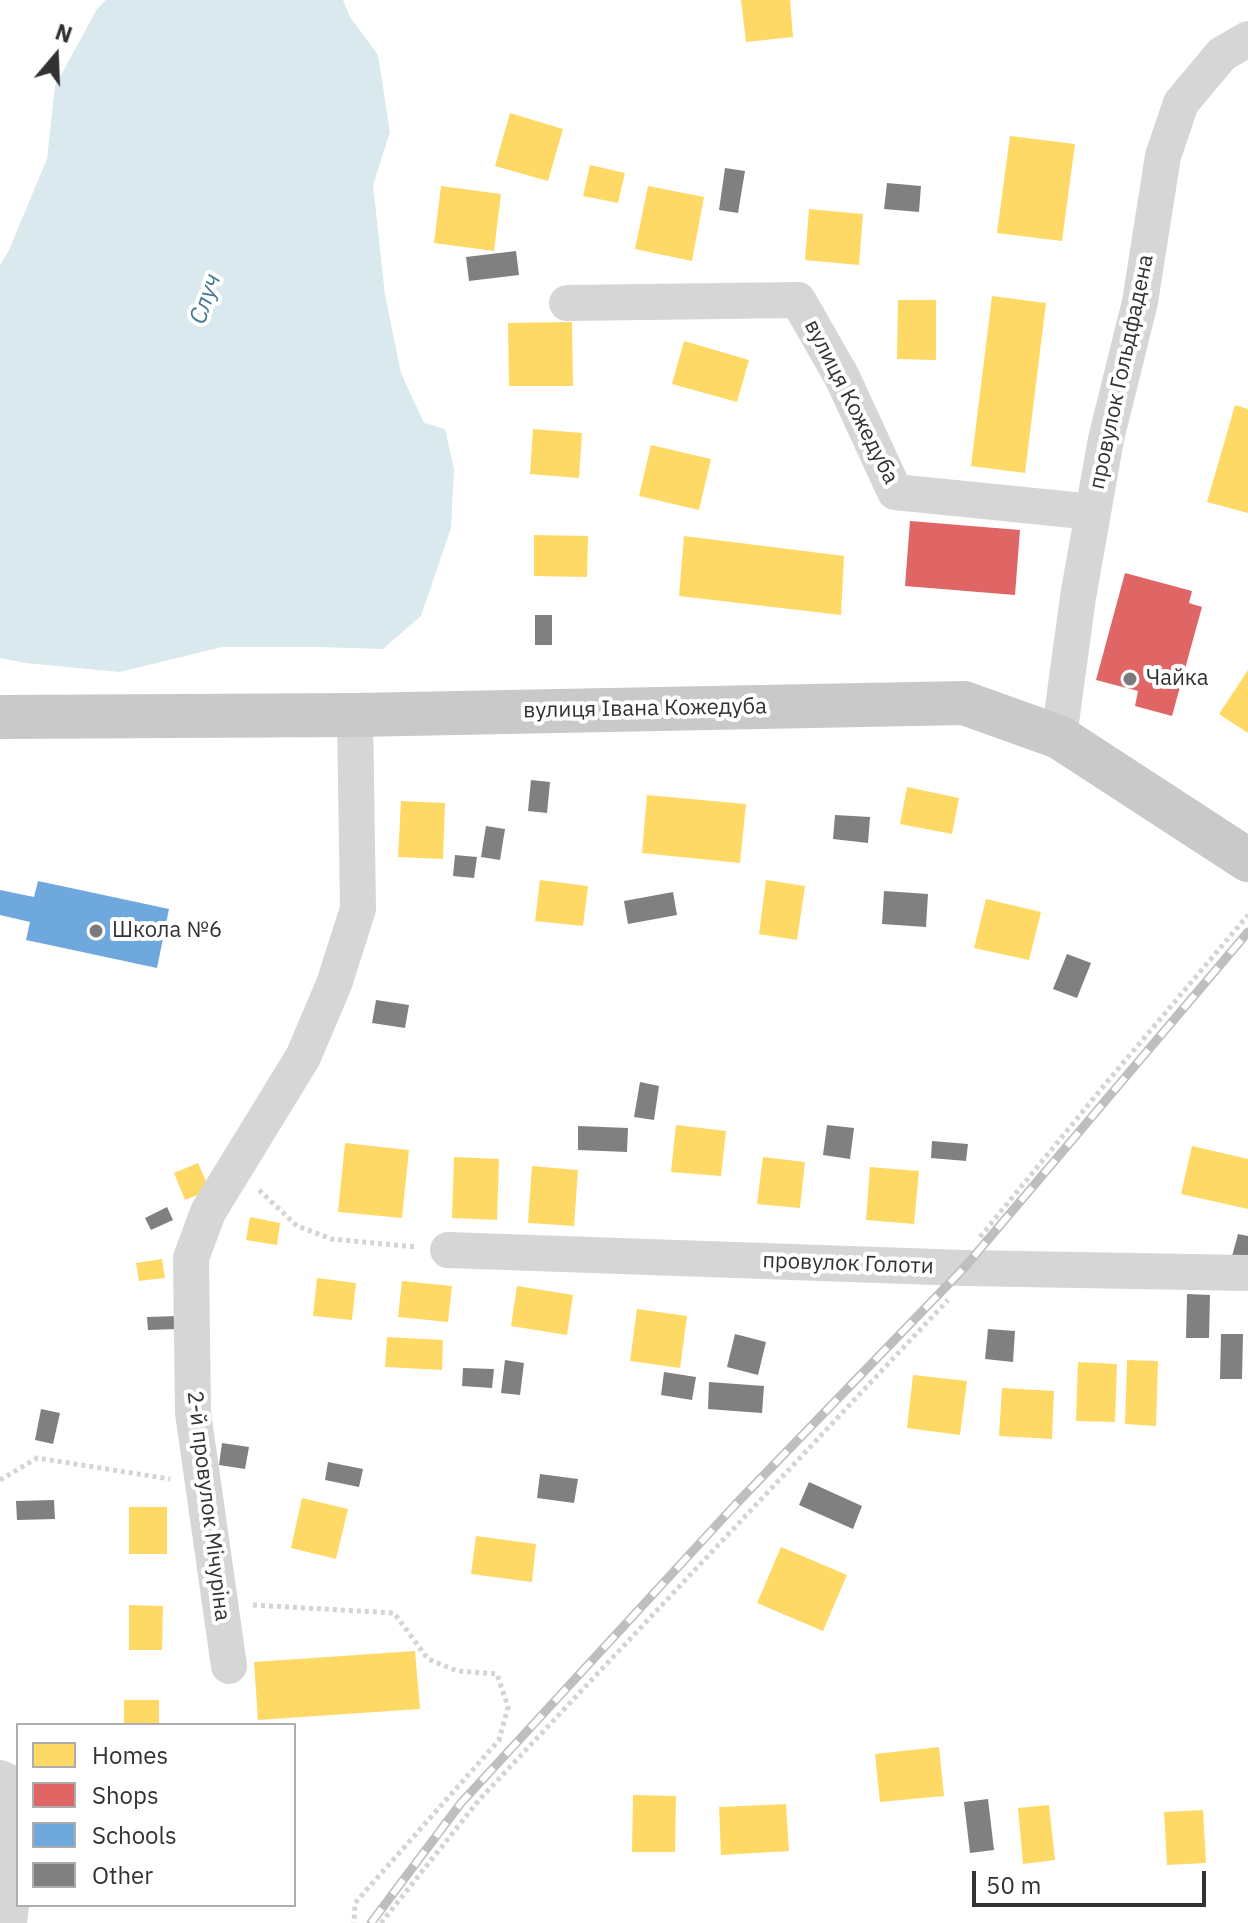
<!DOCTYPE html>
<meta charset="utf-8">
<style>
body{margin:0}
#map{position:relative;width:1248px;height:1923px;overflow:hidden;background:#fff;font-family:"IBM Plex Sans",sans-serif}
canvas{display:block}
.legend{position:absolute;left:16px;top:1723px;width:280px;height:184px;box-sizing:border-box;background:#fff;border:2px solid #adadad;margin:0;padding:10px 14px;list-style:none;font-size:24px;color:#323232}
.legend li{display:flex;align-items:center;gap:16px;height:40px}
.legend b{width:40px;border:2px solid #adadad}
.north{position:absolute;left:16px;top:16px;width:80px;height:80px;-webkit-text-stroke:6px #fff;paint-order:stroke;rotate:19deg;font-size:22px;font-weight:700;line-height:32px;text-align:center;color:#323232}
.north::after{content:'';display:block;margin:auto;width:28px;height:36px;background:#323232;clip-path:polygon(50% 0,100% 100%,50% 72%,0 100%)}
.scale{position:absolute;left:972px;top:1871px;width:234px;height:36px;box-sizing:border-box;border:4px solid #323232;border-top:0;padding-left:10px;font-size:24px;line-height:28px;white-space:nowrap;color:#323232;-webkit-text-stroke:6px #fff;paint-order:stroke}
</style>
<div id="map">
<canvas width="1248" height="1923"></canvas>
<ul class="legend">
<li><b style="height:22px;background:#ffd966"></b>Homes</li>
<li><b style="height:22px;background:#e06666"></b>Shops</li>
<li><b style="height:22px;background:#6fa8dc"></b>Schools</li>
<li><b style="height:22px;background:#808080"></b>Other</li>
</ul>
<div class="north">N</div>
<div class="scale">50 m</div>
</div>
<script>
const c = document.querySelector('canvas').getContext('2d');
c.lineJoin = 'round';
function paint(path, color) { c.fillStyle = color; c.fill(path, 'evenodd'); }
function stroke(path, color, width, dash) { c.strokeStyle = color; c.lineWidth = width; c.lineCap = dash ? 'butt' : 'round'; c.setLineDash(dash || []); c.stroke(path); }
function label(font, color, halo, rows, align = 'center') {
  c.font = font + ' "IBM Plex Sans",sans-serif'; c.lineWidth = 8; c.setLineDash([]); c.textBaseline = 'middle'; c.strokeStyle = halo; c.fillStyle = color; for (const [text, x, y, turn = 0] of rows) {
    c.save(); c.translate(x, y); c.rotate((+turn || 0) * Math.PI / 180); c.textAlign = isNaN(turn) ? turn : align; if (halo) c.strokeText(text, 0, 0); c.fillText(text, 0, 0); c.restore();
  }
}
const water = new Path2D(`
 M 106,0 L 343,0 L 350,17 L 378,55 L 390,132 L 373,185 L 385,295 L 401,373 L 424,423 L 445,429 L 454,469 L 451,528 L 421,616 L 383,649 L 318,647 L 222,647 L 120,672 L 25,663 L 0,658 L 0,265 L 9,250 L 47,159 L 55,86 L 97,9 Z`);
const homes = new Path2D(`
 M 741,0 L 790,0 L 793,37 L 746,42 Z
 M 510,113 L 563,129 L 548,181 L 495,166 Z
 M 1010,136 L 1075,144 L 1062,241 L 997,233 Z
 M 590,165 L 625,173 L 618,203 L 583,196 Z
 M 441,186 L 501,194 L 494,251 L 434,243 Z
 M 648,186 L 704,197 L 692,261 L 635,249 Z
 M 809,209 L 863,214 L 859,265 L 805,260 Z
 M 992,296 L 1046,303 L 1025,473 L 971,466 Z
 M 898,300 L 936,300 L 936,360 L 897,359 Z
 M 572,322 L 573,386 L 509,386 L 508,323 Z
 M 684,341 L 749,360 L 737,402 L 672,384 Z
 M 1235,405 L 1248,409 L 1248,513 L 1207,502 Z
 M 533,429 L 582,433 L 579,478 L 530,474 Z
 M 651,445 L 711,459 L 699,510 L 639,496 Z
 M 534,535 L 588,536 L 587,577 L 534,576 Z
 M 684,536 L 844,556 L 841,615 L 679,596 Z
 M 1248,670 L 1248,733 L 1219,714 Z
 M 907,787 L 959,798 L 952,834 L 900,824 Z
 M 647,795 L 746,804 L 740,863 L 642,853 Z
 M 401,801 L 445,803 L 443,859 L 398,857 Z
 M 540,880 L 588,886 L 583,926 L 535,921 Z
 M 766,880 L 805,886 L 797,940 L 759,934 Z
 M 986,899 L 1041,912 L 1029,960 L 974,948 Z
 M 676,1125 L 726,1131 L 721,1176 L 671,1172 Z
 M 345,1143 L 409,1150 L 402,1218 L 338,1212 Z
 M 1192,1146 L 1248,1159 L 1248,1209 L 1181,1194 Z
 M 454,1157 L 499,1159 L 497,1220 L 452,1218 Z
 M 763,1157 L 805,1162 L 800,1208 L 757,1204 Z
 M 198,1163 L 210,1190 L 185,1200 L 174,1173 Z
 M 532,1166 L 578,1170 L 574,1226 L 528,1223 Z
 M 870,1167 L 919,1171 L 914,1224 L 866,1220 Z
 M 250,1217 L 280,1223 L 277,1245 L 246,1240 Z
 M 162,1259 L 165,1278 L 139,1281 L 136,1263 Z
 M 317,1278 L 356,1283 L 352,1320 L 313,1316 Z
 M 402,1281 L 452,1286 L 448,1322 L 398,1317 Z
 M 517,1286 L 573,1295 L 567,1335 L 511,1326 Z
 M 637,1309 L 687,1316 L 680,1368 L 630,1361 Z
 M 387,1337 L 443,1340 L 442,1370 L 385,1367 Z
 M 1127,1360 L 1158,1361 L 1156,1426 L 1125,1424 Z
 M 1078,1362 L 1117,1364 L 1115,1422 L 1076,1421 Z
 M 913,1375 L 967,1381 L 960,1435 L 907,1428 Z
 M 1002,1388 L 1054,1391 L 1052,1439 L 999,1436 Z
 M 302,1498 L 348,1509 L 336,1559 L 291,1548 Z
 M 129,1507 L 167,1507 L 167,1554 L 129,1554 Z
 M 476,1536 L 536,1544 L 532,1582 L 471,1574 Z
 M 781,1547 L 847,1575 L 823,1631 L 757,1603 Z
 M 129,1605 L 163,1606 L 162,1650 L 129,1650 Z
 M 415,1651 L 420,1709 L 258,1720 L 254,1662 Z
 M 124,1700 L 159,1700 L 159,1725 L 124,1725 Z
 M 939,1747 L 944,1796 L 880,1802 L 875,1754 Z
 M 633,1795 L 676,1796 L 675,1852 L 632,1852 Z
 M 786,1804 L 789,1851 L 721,1855 L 719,1807 Z
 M 1049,1805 L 1055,1860 L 1023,1864 L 1018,1808 Z
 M 1203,1810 L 1206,1863 L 1167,1865 L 1164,1812 Z`);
const shops = new Path2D(`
 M 910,521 L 1020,530 L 1015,595 L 905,586 Z
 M 1125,573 L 1192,591 L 1189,603 L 1202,607 L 1172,716 L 1135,706 L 1138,691 L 1096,680 Z`);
const schools = new Path2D(`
 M 38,881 L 169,909 L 157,968 L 26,940 L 30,922 L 0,915 L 0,890 L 34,897 Z`);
const building = new Path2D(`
 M 725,168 L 745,171 L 738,213 L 719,210 Z
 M 887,183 L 921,186 L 919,212 L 884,209 Z
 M 516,251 L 519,275 L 469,281 L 466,257 Z
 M 535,615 L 552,615 L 552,645 L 535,645 Z
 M 531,780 L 550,782 L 547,813 L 528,811 Z
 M 835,815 L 870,817 L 868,843 L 833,839 Z
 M 486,826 L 505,829 L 500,860 L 481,857 Z
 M 455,855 L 477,857 L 474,878 L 453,876 Z
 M 884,891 L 928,894 L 926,927 L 882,924 Z
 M 673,892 L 677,915 L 628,924 L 624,901 Z
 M 1067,954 L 1091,963 L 1077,998 L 1053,989 Z
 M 376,1000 L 409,1005 L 405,1028 L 372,1023 Z
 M 640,1082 L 659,1086 L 654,1120 L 634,1117 Z
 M 827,1125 L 854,1128 L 850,1159 L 823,1155 Z
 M 578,1126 L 628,1128 L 627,1152 L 578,1150 Z
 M 932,1141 L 968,1144 L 966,1161 L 931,1158 Z
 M 167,1207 L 173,1220 L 151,1230 L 145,1218 Z
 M 1238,1234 L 1248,1236 L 1248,1265 L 1231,1260 Z
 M 1187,1294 L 1210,1295 L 1209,1338 L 1186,1338 Z
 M 178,1316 L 178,1329 L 148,1330 L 147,1317 Z
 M 988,1329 L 1015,1331 L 1013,1362 L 985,1359 Z
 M 735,1334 L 766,1342 L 758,1375 L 727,1367 Z
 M 1221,1334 L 1243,1334 L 1242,1379 L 1220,1379 Z
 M 505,1360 L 524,1363 L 520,1395 L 501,1393 Z
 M 463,1368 L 494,1369 L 492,1388 L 462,1386 Z
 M 664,1372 L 696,1377 L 692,1400 L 661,1395 Z
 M 709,1382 L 764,1386 L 762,1413 L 708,1409 Z
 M 41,1409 L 60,1413 L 53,1444 L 35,1440 Z
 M 222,1443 L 249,1447 L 245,1469 L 219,1465 Z
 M 328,1462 L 363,1469 L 359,1487 L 325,1480 Z
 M 540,1474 L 578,1479 L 574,1503 L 537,1498 Z
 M 809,1482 L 862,1506 L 853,1529 L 799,1505 Z
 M 54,1500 L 55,1519 L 17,1520 L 16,1501 Z
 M 988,1799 L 994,1850 L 970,1853 L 964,1802 Z`);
const path = new Path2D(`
 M 259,1190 L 297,1226 L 332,1239 L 416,1247
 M 980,1237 L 1107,1082 L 1248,915
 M 0,1480 L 37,1458 L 170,1479
 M 253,1605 L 394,1613 L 428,1659 L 457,1671 L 497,1674 L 508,1707 L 499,1740 L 355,1903 L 354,1923
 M 381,1923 L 479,1800 L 948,1300`);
const minor = new Path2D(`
 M 567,303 L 798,300 L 842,377 L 895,492 L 1093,512
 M 1059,737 L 1078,597 L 1106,439 L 1140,302 L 1163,156 L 1181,103 L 1222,54 L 1248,39
 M 448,1250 L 964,1268 L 1248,1273
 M 229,1666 L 193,1413 L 191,1258 L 208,1212 L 303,1057 L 334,984 L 358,909 L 355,715
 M 0,1778 L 11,1783 L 14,1879 L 9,1923`);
const major = new Path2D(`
 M 0,717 L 355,715 L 964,703 L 1059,737 L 1248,860`);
const rail = new Path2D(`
 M 371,1923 L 461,1803 L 735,1505 L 964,1268 L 1248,932`);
const markers = [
 [1130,679,8,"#7a7a7a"],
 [96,931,8,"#7a7a7a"]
];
const streetNames = [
 ["провулок Гольдфадена",1122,372,-78],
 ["вулиця Кожедуба",851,402,63],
 ["вулиця Івана Кожедуба",645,709,-1],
 ["провулок Голоти",848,1264,2],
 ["2-й провулок Мічуріна",208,1506,83]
];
const poiNames = [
 ["Чайка",1146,679],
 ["Школа №6",112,931]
];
const waterNames = [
 ["Случ",206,299,-71]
];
paint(water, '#dae9ee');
paint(homes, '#ffd966');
paint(shops, '#e06666');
paint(schools, '#6fa8dc');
paint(building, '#808080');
stroke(path, '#d4d4d4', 5, [4, 4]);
stroke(minor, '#d6d6d6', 36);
stroke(major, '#c9c9c9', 44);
stroke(rail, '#bebebe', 9);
stroke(rail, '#fff', 6, [18]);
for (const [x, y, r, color] of markers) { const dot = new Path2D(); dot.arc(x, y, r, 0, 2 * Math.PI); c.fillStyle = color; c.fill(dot); stroke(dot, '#fff', 3); }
label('22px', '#323232', '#fff', streetNames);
label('22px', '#323232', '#fff', poiNames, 'left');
label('italic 24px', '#457a8f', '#fff', waterNames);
</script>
